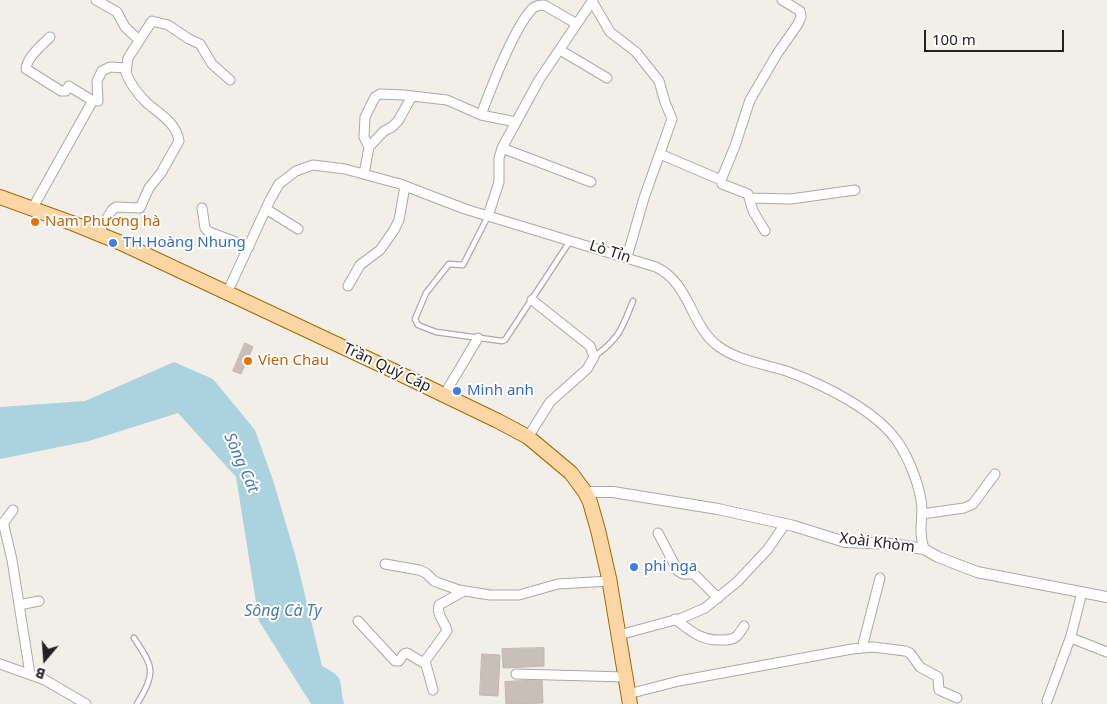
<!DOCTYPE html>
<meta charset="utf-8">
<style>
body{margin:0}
#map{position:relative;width:1107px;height:704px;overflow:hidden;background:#f2efe9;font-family:"Noto Sans",sans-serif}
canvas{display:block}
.north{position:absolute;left:20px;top:634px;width:50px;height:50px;-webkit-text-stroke:4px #fff;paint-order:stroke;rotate:198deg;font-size:14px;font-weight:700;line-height:20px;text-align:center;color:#222}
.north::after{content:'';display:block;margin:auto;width:18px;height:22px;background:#222;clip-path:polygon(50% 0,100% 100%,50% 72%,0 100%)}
.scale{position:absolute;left:924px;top:30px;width:140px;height:22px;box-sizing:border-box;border:2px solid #222;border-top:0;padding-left:6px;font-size:15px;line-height:18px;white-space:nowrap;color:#222;-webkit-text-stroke:4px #fff;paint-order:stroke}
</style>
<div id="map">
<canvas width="1107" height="704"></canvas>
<div class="north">B</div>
<div class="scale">100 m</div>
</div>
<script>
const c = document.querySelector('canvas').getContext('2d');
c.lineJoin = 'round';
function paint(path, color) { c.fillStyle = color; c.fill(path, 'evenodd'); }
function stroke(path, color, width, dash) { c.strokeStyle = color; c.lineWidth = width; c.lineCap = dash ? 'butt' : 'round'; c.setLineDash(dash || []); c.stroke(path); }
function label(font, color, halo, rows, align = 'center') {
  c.font = font + ' "Noto Sans",sans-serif'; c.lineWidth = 4; c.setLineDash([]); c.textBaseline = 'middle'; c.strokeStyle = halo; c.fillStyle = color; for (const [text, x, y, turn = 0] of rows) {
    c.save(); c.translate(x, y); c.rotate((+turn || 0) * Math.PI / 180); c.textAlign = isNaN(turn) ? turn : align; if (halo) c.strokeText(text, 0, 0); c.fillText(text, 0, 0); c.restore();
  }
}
const water = new Path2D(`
 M 174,362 L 213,379 L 255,430 L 273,480 L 296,558 L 322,666 C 347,679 338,680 344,704 L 311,704 L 259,621 L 236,477 L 178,413 L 89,441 L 0,459 L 0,407 L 85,401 Z`);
const building = new Path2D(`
 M 245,343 L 253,347 L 241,374 L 233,371 Z
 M 544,648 L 544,666 L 503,668 L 502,649 Z
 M 482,654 L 500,655 L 498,696 L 480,695 Z
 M 542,680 L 543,703 L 506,704 L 505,682 Z`);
const service = new Path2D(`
 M 488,216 L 463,265 L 449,264 L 426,293 L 415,319 L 418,325 L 436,332 L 502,341 L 505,340 L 570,241
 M 595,356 C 620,338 622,328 633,301
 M 134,638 C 154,668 156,672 137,704`);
const minor = new Path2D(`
 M 96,0 L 117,12 L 125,27 L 139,40
 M 592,1 L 610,32 L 636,52 L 659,81 L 665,102 L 672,119 L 644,198 L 627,257
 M 560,50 L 607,78
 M 92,100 L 98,101 L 97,81 L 102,71 L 110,67 L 126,68
 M 481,115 C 491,88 514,27 533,8 C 537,5 540,5 544,5 L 577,24
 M 369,147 L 384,131 L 392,127 L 398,121 L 412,96
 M 502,148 L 591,182
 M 660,154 L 721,180
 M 364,174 L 369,147 L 364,137 L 365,117 L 375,97 L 380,94 L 404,95 L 447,100 L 481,115 L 516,122
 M 750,198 L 791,199 L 855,190
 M 202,208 L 205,228 L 209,232 L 249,247
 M 32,209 L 92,102 L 90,99 L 70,87 L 69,86 L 66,91 L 61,91 L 26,69 C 27,57 42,45 50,37
 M 266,209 L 298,229
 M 488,216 L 499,182 L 499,158 L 502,148 L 539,80 L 593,0
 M 765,231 L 753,211 L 748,194 L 722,184 L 721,180 L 735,146 L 750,100 L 777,54 L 798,24 L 801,17 L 800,11 L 782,0
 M 98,233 L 112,210 L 116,207 L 140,208 L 149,188 L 161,173 L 179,141 C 176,122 159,114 146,102 C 139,95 130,83 126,73 L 128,58 L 152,21 L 168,25 L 189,39 L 200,44 L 212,64 L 230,80
 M 348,286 L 360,265 L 380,250 L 394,230 L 399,220 L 405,186
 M 227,293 L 270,200 L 279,184 L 296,171 L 313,165 L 345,169 L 400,184 L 465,209 L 656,267 C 690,283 690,325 718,346 C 738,361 766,364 789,372 C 824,385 878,411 899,444 C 909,459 918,482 921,500 C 923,510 921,520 921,530 C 921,536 922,543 924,549
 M 444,395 L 478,338
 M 528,437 L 550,402 L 587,369 L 594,357 L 590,346 L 532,300
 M 13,510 L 4,522 L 4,526 L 12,560 L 30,674
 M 922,514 L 964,508 L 973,504 L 995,474
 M 658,533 L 678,571 L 683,574 L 694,574 L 718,598
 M 385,564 L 419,570 L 426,573 L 434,581 L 439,583 L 459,590 L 490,595 L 519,595 L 558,584 L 610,581
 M 19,605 L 39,601
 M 675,619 C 690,631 702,641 722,640 C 727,640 733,640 737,636 C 740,633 742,629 744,626
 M 358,621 L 395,661 L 399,661 L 404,654 L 407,653 L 422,662 L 425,661 L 447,631 C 445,622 436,615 439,605 L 464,591
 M 619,635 L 682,618 L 705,608 L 737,582 L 768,549 L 785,524
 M 1071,638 L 1107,652
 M 862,648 L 880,578
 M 425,661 L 433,690
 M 0,664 L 45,680 L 86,704
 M 516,674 L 625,677
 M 628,694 L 679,681 L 852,649 L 873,647 L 905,651 L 910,653 L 920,667 L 938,677 L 939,690 L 957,698
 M 1047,701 L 1071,636 L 1082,592`);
const tertiary = new Path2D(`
 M 585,492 L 613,492 L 718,509 L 794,526 L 845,542 L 892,544 L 924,549 L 938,557 L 977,572 L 1107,597`);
const primary = new Path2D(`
 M 0,197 L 72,223 L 121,243 L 394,371 L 498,421 L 528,437 L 571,473 L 585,492 L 590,502 L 598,530 L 609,578 L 630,704`);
const markers = [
 [35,222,5,"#e8710a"],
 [113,243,5,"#3f7fe0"],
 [248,361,5,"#e8710a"],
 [457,391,5,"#3f7fe0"],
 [634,567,5,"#3f7fe0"]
];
const foodNames = [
 ["Nam Phương hà",45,222],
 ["Vien Chau",258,361]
];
const shopNames = [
 ["TH Hoàng Nhung",123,243],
 ["Minh anh",467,391],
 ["phi nga",644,567]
];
const streetNames = [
 ["Lò Tỉn",610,252,18],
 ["Trần Quý Cáp",387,368,25],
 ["Xoài Khòm",877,543,7]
];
const waterNames = [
 ["Sông Cát",241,463,66],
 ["Sông Cà Ty",283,611]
];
paint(water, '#aad3df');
paint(building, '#c7bfb8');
stroke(building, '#c4b6ab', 1);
stroke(service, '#a9a9a9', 7);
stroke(minor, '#a9a9a9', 11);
stroke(tertiary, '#a9a9a9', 12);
stroke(primary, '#a06b00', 16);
stroke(service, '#fff', 4.5);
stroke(minor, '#fff', 9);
stroke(tertiary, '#fff', 10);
stroke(primary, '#fcd6a4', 14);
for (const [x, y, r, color] of markers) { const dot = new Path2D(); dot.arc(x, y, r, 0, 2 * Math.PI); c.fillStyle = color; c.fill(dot); stroke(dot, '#fff', 2); }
label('15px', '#c56008', '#fff', foodNames, 'left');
label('15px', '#366cbe', '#fff', shopNames, 'left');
label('15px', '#222', '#fff', streetNames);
label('italic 16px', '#4a7aab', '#fff', waterNames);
</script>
